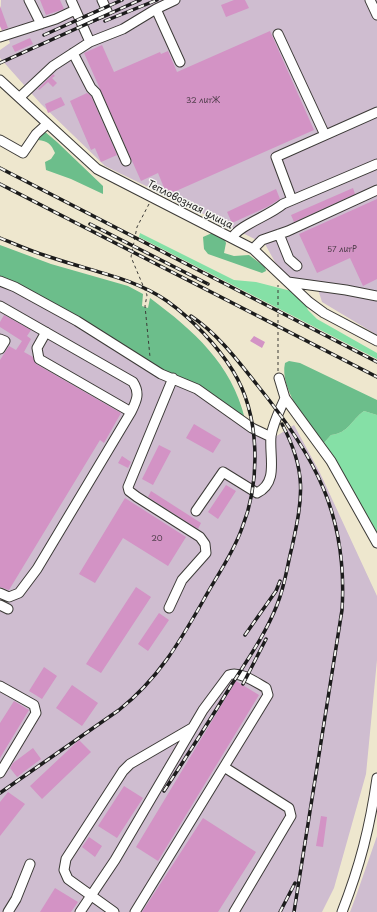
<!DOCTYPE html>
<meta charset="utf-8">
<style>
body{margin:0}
canvas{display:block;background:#eee7ce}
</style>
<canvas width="377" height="912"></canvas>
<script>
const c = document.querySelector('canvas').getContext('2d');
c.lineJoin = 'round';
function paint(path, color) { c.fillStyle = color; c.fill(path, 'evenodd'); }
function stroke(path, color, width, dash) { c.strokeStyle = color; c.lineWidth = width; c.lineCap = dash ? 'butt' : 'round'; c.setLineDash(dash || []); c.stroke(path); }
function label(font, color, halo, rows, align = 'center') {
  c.font = font + ' "Playpen Sans",sans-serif'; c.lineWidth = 3; c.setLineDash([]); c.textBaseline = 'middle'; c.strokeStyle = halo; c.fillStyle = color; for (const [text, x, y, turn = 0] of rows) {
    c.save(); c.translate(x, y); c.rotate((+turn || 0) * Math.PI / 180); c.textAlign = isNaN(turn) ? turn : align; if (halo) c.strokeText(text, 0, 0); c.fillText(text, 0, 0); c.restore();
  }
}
const industrial = new Path2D(`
 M 1,0 L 377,0 L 377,335 L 322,302 L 316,283 L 291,280 L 275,262 L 265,244 L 105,166 L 41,104 L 0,58 L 0,50 L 10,43 L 5,30 L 2,31 L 0,26 Z
 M 0,277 L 18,283 L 163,370 L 199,385 L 255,427 L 275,437 L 294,425 L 320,473 L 377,596 L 377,660 L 366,774 L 334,888 L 322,912 L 0,912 Z
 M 377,836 L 377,912 L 350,912 L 356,896 Z`);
const green = new Path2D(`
 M 140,233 L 234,280 L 256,282 L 295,292 L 304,300 L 308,310 L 317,319 L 377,353 L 377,359 L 139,237 Z
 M 364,411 L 377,415 L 377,537 C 362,505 344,473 322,445 L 331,435 C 349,433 351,420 364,411 Z`);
const forest = new Path2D(`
 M 44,131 L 57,142 L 103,186 L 103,194 L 71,179 L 46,170 L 45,162 L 51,159 L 55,153 C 51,144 48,141 38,140 Z
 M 212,233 L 224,238 L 226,243 L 224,253 L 234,256 L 249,255 L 265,267 L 266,271 L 262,273 L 208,254 L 204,249 L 203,237 Z
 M 0,245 L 51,264 L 128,286 L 143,294 L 142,306 L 148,308 L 150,298 C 194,331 231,363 245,419 L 199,385 L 163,370 L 18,283 L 0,277 Z
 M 289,361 L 300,363 L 377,400 L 377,415 L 364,411 C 351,420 349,433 331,435 L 322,445 C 308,423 279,389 285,363 Z`);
const building = new Path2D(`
 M 40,0 L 60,0 L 64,9 L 46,15 Z
 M 234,0 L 245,0 L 249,8 L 226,17 L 221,5 Z
 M 0,6 L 8,28 L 2,30 L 0,26 Z
 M 270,31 L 314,130 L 167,195 L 158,173 L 141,181 L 84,53 L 102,45 L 114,72 L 160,52 L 161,54 L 168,51 L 177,72 Z
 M 30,38 L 33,44 L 15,52 L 12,46 Z
 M 53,74 L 55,76 L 52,78 L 57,83 L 53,87 L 48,82 L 39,90 L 38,89 Z
 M 87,93 L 91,96 L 117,155 L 101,162 L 95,148 L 91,150 L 70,101 Z
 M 61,97 L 65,105 L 48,113 L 45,104 Z
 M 353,188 L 355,194 L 294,222 L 291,215 Z
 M 276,189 L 280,199 L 267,207 L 232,223 L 227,212 Z
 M 377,199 L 377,279 L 363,286 L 350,258 L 317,273 L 299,234 Z
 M 4,315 L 31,330 L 27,336 L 31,339 L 24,352 L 33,357 L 36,364 L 121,413 L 104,443 L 100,440 L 9,590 L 0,587 L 0,360 L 9,346 L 16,350 L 22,341 L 0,327 L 0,322 Z
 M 254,336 L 265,342 L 262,348 L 250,341 Z
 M 194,424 L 221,440 L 213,453 L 186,438 Z
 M 159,445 L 171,451 L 153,485 L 142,479 Z
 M 122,456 L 131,462 L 128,468 L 118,463 Z
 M 226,485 L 236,491 L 218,519 L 208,512 Z
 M 151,491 L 201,523 L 198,529 L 148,497 Z
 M 125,498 L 186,537 L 168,566 L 123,538 L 95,583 L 79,574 Z
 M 136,587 L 151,597 L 101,673 L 86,664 Z
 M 159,613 L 169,620 L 148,651 L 138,644 Z
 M 44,667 L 57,676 L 42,699 L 29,691 Z
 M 236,681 L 259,695 L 158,861 L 136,847 Z
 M 72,685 L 98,703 L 82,726 L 56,708 Z
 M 14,701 L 29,710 L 0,758 L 0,723 Z
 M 79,740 L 91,752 L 42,799 L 30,786 Z
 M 33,748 L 41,759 L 17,777 L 10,768 L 13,763 Z
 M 124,786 L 143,798 L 117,838 L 98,826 Z
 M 8,792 L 25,804 L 0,836 L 0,802 Z
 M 321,816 L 327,817 L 323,847 L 316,846 Z
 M 203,818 L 256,852 L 218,912 L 142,912 Z
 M 89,837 L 102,846 L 95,857 L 82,847 Z
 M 55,888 L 78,902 L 71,912 L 40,912 Z`);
const path = new Path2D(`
 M 149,204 L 137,227 L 131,257 L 147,295 L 145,306 L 150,357
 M 278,371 L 278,285`);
const minor = new Path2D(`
 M 29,0 L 41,24
 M 71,0 L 90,42
 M 370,0 L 377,15
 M 156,9 L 180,62
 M 81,22 L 107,11 L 102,0
 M 278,34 L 325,135
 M 0,37 L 56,19 L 75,10
 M 73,53 L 91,88 L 96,93 L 126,161
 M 0,80 L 97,169 L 253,249 L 309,302 L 324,313 L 377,341
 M 20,97 L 53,66 L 90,42 L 123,29 L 156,9 L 175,0
 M 0,140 L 23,153 L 36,134 L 47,124
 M 292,200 L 276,157 L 377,112
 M 279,234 L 289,259 L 297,266
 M 232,238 C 239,225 269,216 283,204 L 377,164
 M 253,249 L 262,240 L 288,231 L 377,190
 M 0,281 L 15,287 L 77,321 L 161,374 L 197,389 L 252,428 L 271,437
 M 288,282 L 346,290 L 377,296
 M 0,306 L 133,382 C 140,393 137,400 131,412 L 37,569 L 19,593 L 9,597 L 0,593
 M 46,332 L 37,348 L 39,359 L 131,412
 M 0,339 L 5,341 L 0,349
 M 279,378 L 285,398 L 331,461 L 377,543
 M 196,511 L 223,472 L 257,493 C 279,482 269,457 271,436 C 273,423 280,410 285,398
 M 0,605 L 8,609
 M 169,608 L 182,580 L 206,553 L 205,544 L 200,537 L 137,497 L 129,491 L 128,487 L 173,378
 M 0,686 L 34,705 L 36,713 L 0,773
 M 224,767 L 289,808 L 291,816 L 234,912
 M 8,912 L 16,899 L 30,864
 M 80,912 L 115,860 L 203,710 L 229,675 C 239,670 257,683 266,688 L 268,695 L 135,912
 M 114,912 L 68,879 L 64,870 L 66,859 L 123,771 L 130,764 L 192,728
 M 342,912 C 360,866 370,827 377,778`);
const rail = new Path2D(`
 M 105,21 L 157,0
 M 44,35 L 122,0
 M 0,63 L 140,0
 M 0,168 L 377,362
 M 0,184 L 377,377
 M 90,224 L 208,284
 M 0,238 C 17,245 35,253 53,258 C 91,271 134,278 167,301 C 192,319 217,345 233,371 C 260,415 261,480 242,528 C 233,554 216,577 203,601 C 179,643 158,679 119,710 L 0,793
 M 191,316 C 218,334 238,361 258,386 C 315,457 348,515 342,610 L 294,912
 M 245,635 L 276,591 L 280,581
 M 243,684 L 266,639
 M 164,791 C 187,756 210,720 232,684 C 248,659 266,633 277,605 C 285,586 287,566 292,547 C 303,497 307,471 282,424
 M 280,912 L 295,883`);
const numberNames = [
 ["32 литЖ",203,101],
 ["57 литР",342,250],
 ["20",157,539]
];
const streetNames = [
 ["Тепловозная улица",190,205,27]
];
paint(industrial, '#cfbdd0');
paint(green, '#85e0a6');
paint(forest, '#6cbe8b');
paint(building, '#d393c5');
stroke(minor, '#3c3a37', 11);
stroke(path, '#3c3a37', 1, [3, 3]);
stroke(minor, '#fff', 9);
stroke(rail, '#1c1c1c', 3.5);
stroke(rail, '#f6f6f2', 2, [6]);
label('8px', '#4a3a46', null, numberNames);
label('10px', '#1c1c1c', '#f6f6f2', streetNames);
</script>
